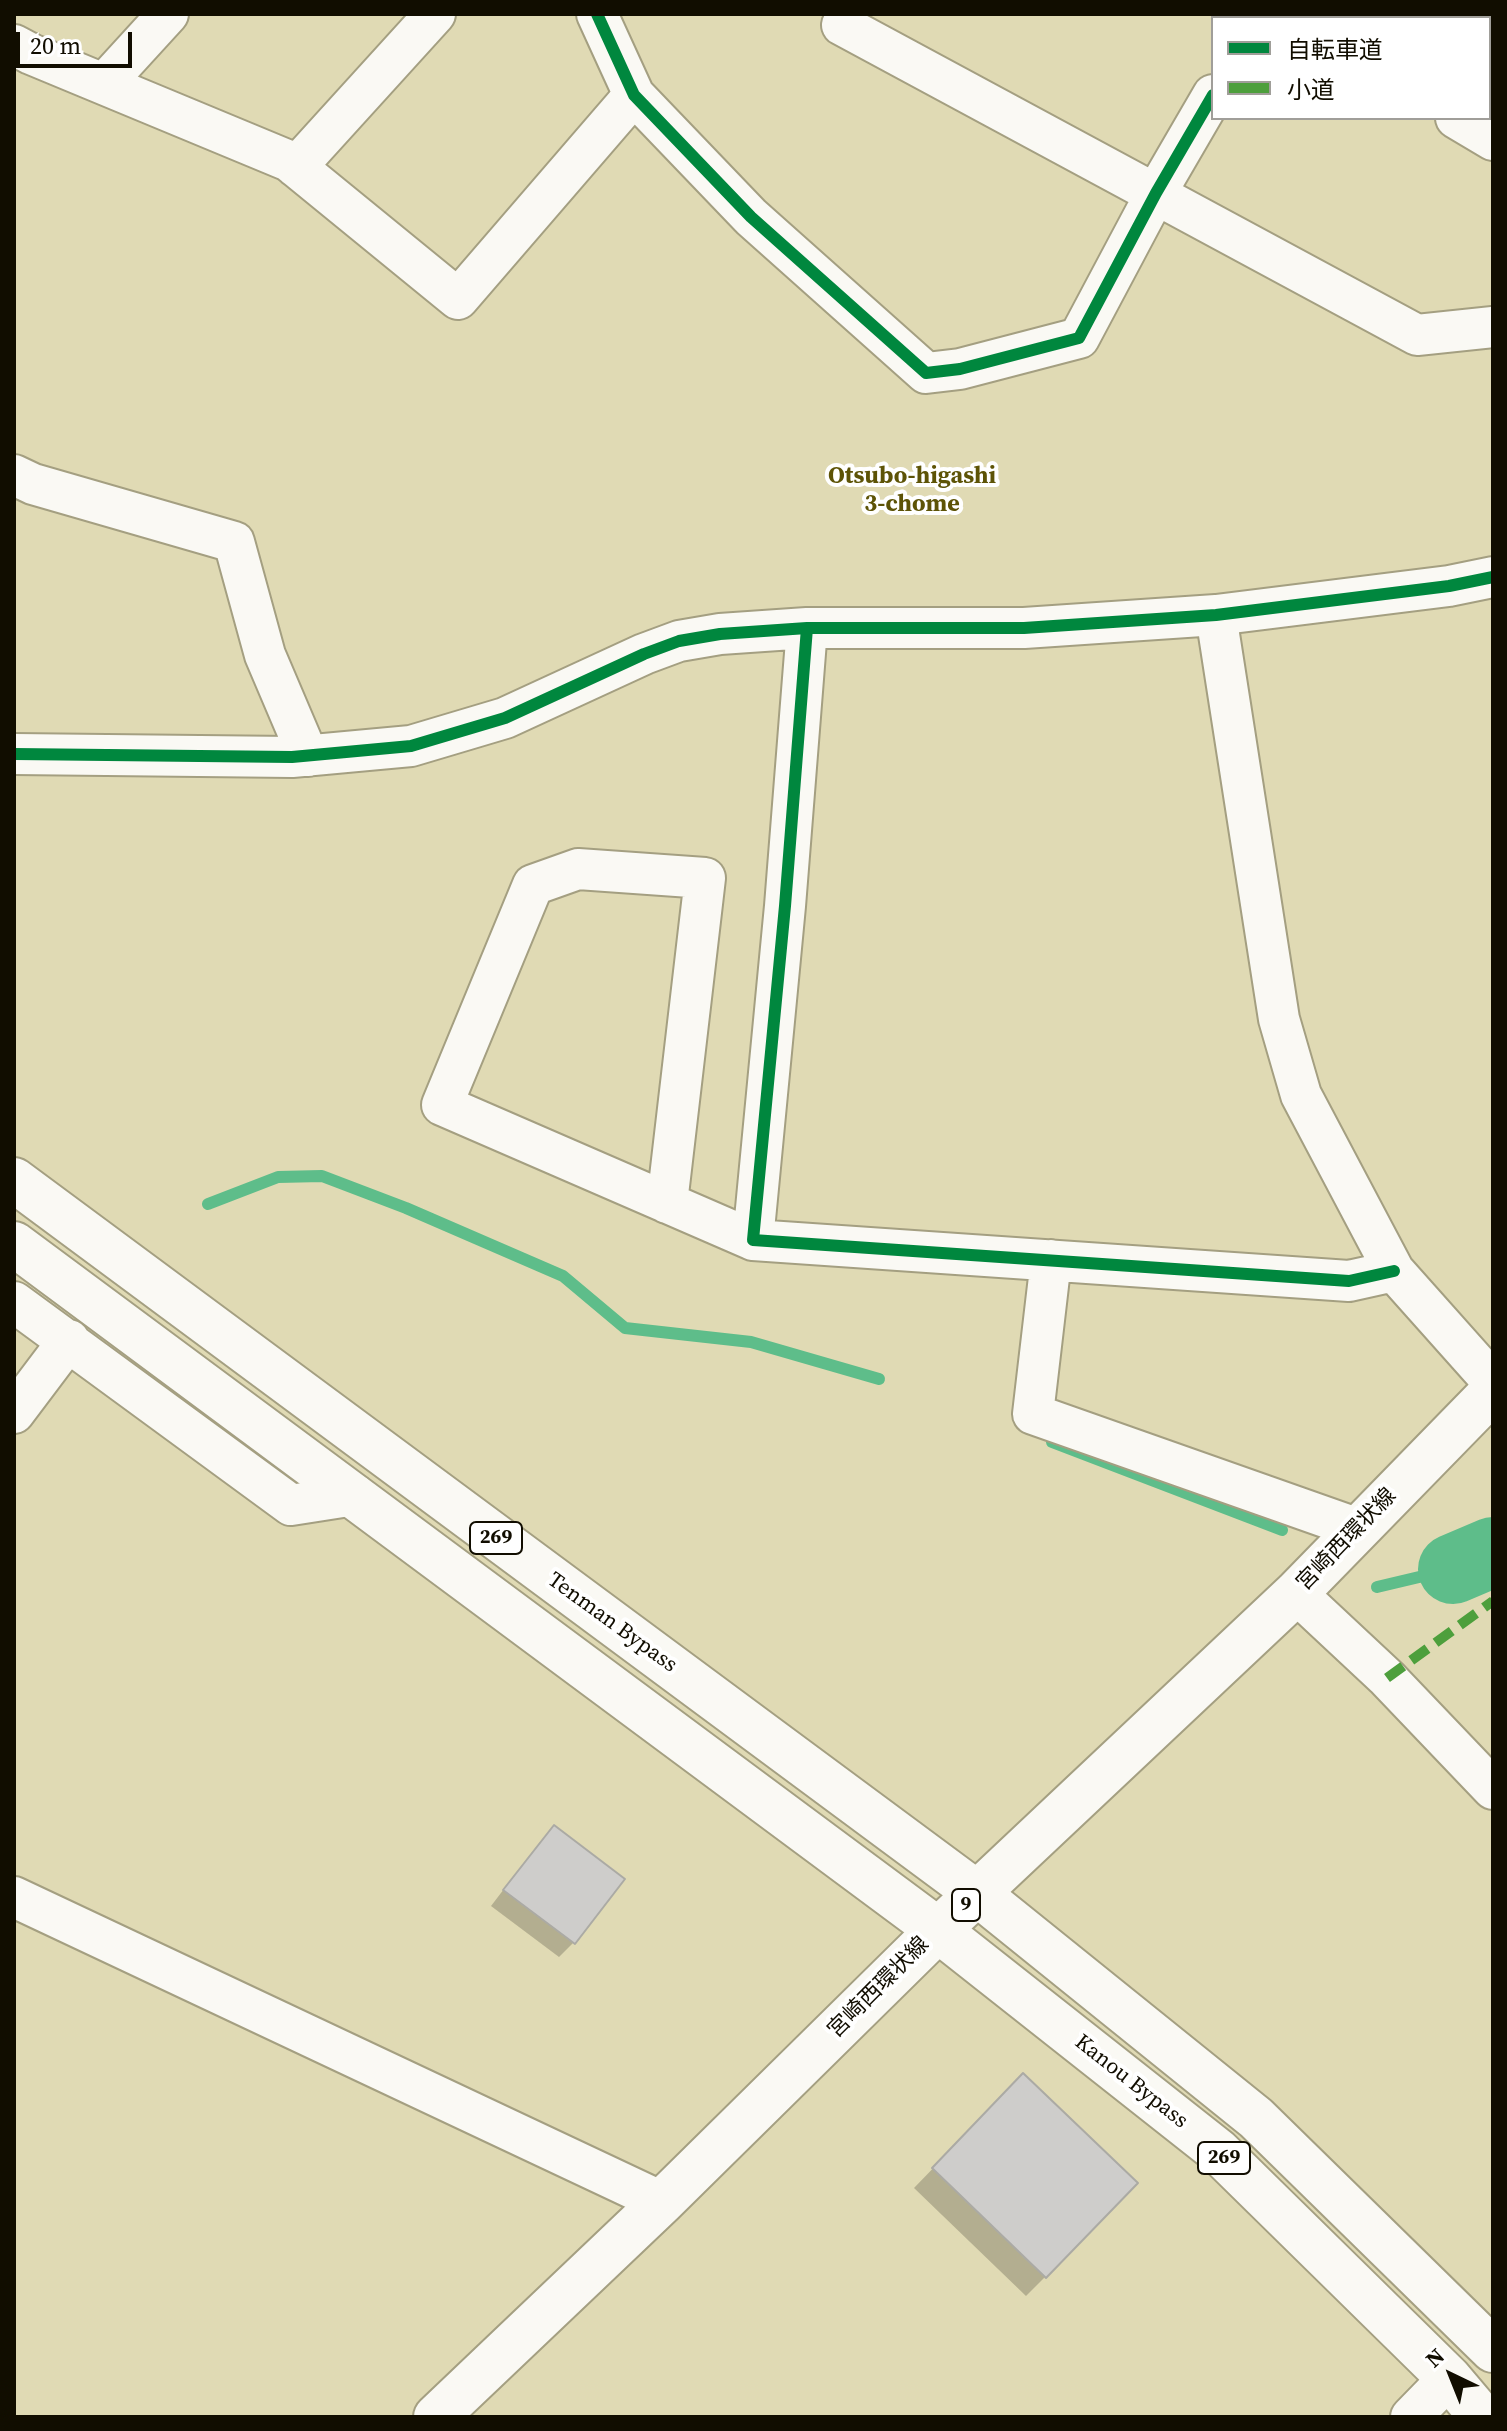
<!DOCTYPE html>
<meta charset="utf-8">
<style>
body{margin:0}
#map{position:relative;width:1507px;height:2431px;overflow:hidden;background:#e0dab4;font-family:"Source Serif 4","Noto Sans JP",serif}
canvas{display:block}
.frame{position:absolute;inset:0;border:16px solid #110d00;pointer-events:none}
.legend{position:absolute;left:1211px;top:16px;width:280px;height:104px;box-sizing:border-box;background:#fff;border:2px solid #a09e99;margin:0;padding:10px 14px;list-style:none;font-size:24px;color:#110d00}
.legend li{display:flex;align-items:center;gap:16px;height:40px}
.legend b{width:40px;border:2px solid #a09e99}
.north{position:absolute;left:1411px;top:2335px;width:80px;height:80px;-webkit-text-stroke:6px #fff;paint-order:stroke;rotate:317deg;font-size:22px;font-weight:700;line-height:32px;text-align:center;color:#110d00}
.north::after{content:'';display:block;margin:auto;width:28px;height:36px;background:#110d00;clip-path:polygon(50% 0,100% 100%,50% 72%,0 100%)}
.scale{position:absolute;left:16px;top:32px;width:116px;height:36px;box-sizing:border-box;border:4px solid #110d00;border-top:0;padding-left:10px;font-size:24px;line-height:28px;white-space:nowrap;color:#110d00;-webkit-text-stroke:6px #fff;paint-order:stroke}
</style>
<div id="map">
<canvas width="1507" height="2431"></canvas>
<div class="frame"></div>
<ul class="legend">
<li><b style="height:10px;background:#00873e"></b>自転車道</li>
<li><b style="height:10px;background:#4d9f3c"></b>小道</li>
</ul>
<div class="north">N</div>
<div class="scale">20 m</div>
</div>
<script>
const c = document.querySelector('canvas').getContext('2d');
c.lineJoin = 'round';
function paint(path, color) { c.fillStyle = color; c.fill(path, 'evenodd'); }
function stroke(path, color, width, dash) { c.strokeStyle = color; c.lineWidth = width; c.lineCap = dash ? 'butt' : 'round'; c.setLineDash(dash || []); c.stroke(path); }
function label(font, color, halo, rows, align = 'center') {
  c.font = font + ' "Source Serif 4","Noto Sans JP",serif'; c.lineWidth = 8; c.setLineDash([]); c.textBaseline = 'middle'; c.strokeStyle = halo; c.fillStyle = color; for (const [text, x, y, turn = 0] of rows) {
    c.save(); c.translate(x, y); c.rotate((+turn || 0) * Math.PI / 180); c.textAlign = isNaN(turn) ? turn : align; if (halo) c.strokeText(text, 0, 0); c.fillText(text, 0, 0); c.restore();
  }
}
const shadow = new Path2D(`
 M 554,1827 L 622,1879 L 573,1943 L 559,1957 L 491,1906 L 540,1842 Z
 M 1004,2095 L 1045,2277 L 1026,2296 L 914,2188 Z`);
const stream = new Path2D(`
 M 208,1204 L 278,1177 L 322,1176 L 406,1208 L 563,1276 L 625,1328 L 751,1342 L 879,1379
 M 1052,1442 L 1282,1530
 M 1377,1587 L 1453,1569`);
const river = new Path2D(`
 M 1453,1569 L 1493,1552`);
const building = new Path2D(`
 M 554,1825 L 625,1879 L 575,1944 L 503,1890 Z
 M 1023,2073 L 1138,2183 L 1046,2278 L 932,2168 Z`);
const minor = new Path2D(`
 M 597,14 L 634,95 L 751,217 L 926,373 L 960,369 L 1079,338 L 1156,193 L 1213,95
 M 1279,14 L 1286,18
 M 842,25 L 1417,335 L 1493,327
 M 14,45 L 31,54 L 289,161 L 458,299 L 634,95
 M 104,84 L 168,14
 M 1456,118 L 1493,140
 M 296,167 L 435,14
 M 14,475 L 33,484 L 234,542 L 265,655 L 308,756
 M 1216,615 L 1279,1019 L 1301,1095 L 1394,1271 L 1493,1382
 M 807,628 L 785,906 L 753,1240 L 1349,1281 L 1394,1271
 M 14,754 L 292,757 L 411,746 L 505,718 L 644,654 L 679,641 L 720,634 L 807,628 L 1024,628 L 1216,615 L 1449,586 L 1493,577
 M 667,1203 L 705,878 L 578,869 L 533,885 L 442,1105 L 753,1240
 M 1051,1260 L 1033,1414 L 1359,1529
 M 14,1302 L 291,1505 L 355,1495
 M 14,1413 L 69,1340
 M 1296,1593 L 1387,1678 L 1493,1789
 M 14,1897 L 662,2202
 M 1411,2417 L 1449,2378`);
const primary = new Path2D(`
 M 436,2417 L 662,2202 L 938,1930 L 1296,1593 L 1493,1391`);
const trunk = new Path2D(`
 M 14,1180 L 978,1894 L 1256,2118 L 1493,2350
 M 14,1244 L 938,1930 L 1218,2151 L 1449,2378 L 1482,2417`);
const quiet = new Path2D(`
 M 1387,1678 L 1493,1601`);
const cycleway = new Path2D(`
 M 597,14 L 634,95 L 751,217 L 926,373 L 960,369 L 1079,338 L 1156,193 L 1213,95
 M 807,628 L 785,906 L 753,1240 L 1349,1281 L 1394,1271
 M 14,754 L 292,757 L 411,746 L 505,718 L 644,654 L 679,641 L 720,634 L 807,628 L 1024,628 L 1216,615 L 1449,586 L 1493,577`);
const shields = [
 [496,1538,52],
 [966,1905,28],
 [1224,2158,52]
];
const shieldNames = [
 ["269",496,1538],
 ["9",966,1905],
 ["269",1224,2158]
];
const streetNames = [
 ["宮崎西環状線",1347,1540,-46],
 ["Tenman Bypass",612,1623,36],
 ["宮崎西環状線",879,1988,-45],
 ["Kanou Bypass",1131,2082,38]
];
const neighbourhoodNames = [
 ["Otsubo-higashi",912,477],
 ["3-chome",912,505]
];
paint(shadow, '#0003');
stroke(stream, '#5ebd8a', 12);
stroke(river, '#5ebd8a', 70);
paint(building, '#cecdcb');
stroke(building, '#abaaa4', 2);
stroke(minor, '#a49f81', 44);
stroke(primary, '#a49f81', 48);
stroke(trunk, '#a49f81', 48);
stroke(minor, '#faf9f4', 40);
stroke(primary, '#faf9f4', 44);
stroke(trunk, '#faf9f4', 44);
stroke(quiet, '#4d9f3c', 10, [20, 10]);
stroke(cycleway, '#00873e', 12);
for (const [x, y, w] of shields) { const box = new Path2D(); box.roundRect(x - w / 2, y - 16, w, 32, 6); c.fillStyle = '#fff'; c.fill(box); stroke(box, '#110d00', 2); }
label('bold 20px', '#110d00', null, shieldNames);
label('22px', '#110d00', '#fff', streetNames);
label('bold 24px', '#5d5306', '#fff', neighbourhoodNames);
</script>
